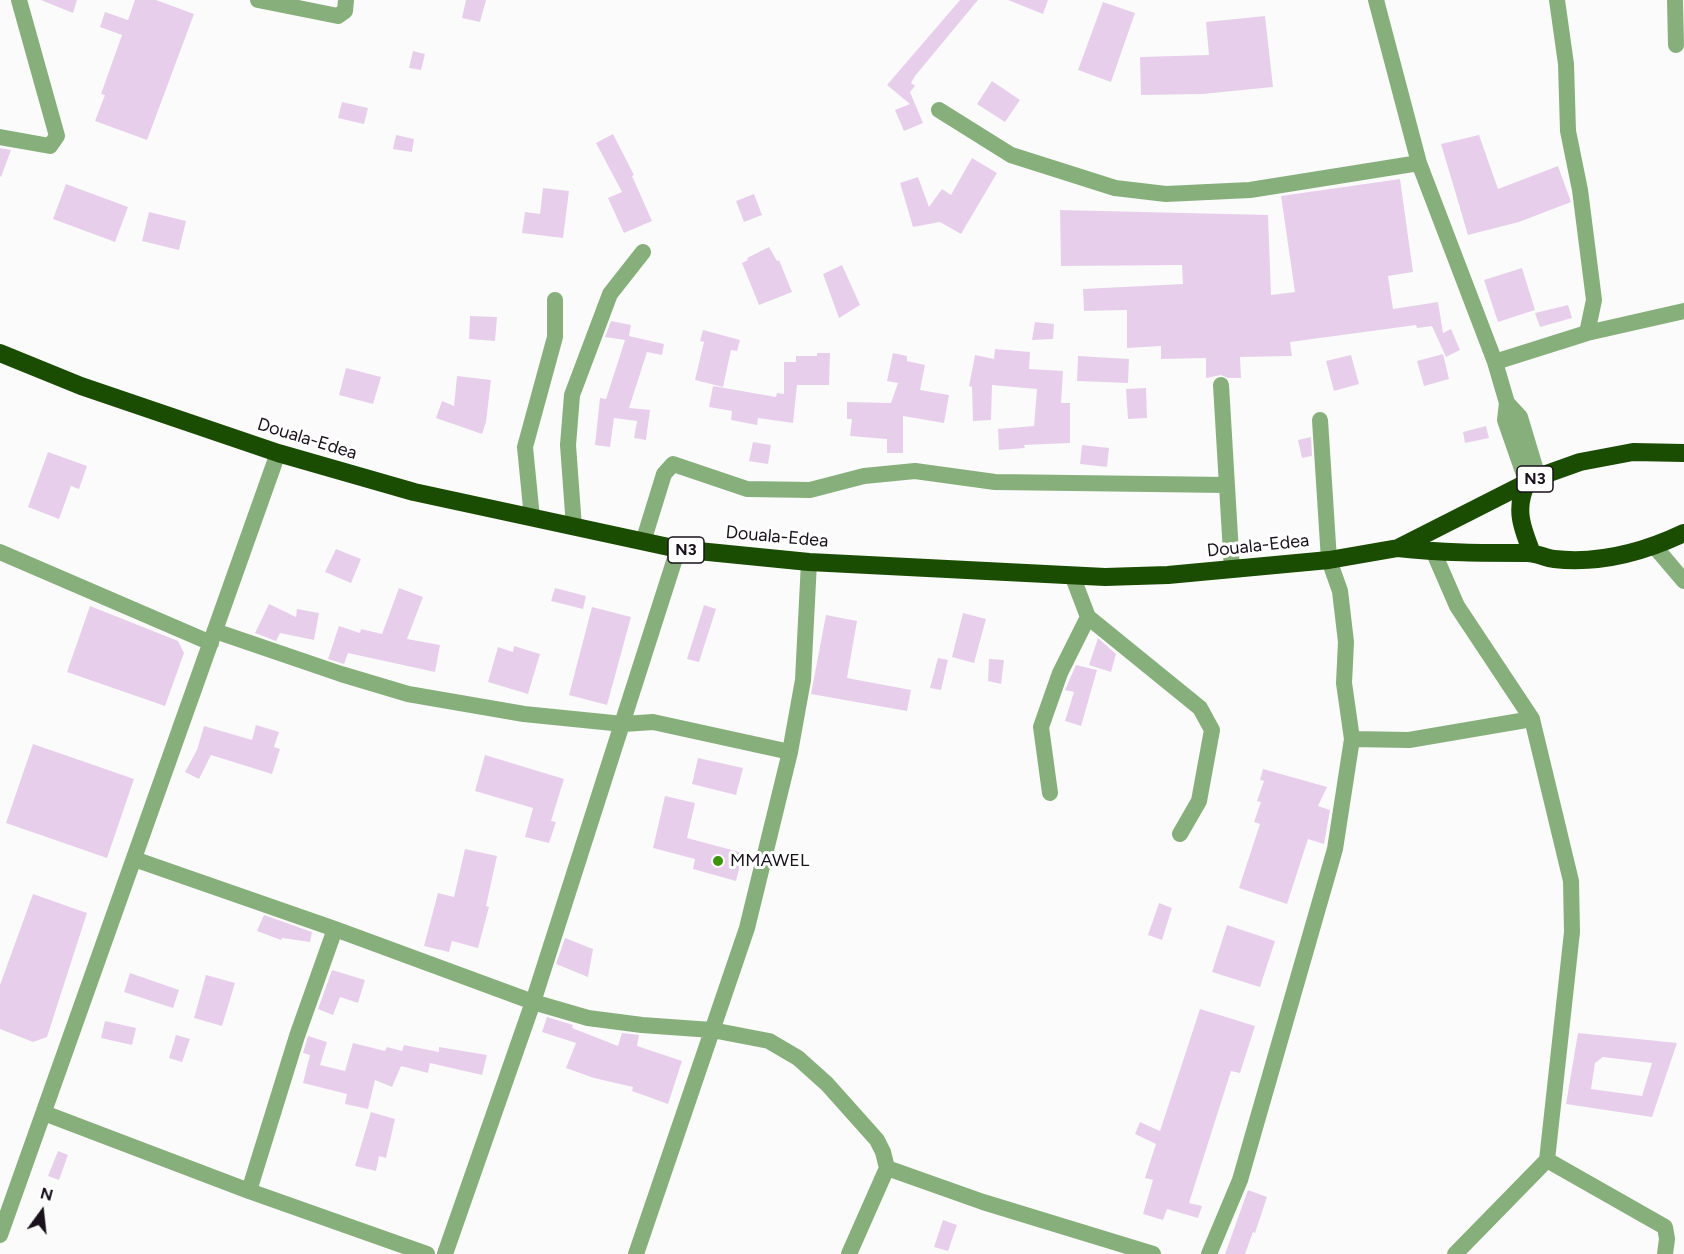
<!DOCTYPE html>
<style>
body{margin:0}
#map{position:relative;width:1684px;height:1254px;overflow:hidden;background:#fbfbfb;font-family:Figtree,sans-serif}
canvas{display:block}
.north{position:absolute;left:12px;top:1182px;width:60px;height:60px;-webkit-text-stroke:4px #fff;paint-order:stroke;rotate:15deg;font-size:16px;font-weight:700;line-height:24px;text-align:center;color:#19111b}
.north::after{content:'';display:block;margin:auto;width:21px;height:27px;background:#19111b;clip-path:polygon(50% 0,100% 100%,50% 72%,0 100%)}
</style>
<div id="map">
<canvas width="1684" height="1254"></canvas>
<div class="north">N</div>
</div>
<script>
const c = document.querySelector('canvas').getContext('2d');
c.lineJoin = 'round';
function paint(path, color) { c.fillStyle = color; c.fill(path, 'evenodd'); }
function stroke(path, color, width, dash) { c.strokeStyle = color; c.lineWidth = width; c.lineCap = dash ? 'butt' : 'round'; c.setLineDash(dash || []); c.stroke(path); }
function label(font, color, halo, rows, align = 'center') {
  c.font = font + ' Figtree,sans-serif'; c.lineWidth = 6; c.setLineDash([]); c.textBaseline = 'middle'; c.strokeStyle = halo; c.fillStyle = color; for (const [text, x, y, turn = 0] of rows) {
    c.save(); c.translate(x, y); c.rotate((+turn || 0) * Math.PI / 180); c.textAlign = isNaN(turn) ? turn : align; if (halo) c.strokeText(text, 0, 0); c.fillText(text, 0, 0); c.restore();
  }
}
const building = new Path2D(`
 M 41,0 L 77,0 L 73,13 Z
 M 135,0 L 156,0 L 194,14 L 147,140 L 95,121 L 105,95 L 101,94 L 122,35 L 100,27 L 105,12 L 128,20 Z
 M 466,0 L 486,0 L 480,22 L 462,18 Z
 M 960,0 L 978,0 L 915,76 L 911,83 L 915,86 L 910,92 L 923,123 L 904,131 L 895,110 L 910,104 L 887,85 Z
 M 1008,0 L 1048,0 L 1043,14 Z
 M 1103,2 L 1135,13 L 1111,82 L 1078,70 Z
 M 1265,16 L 1273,87 L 1203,94 L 1141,95 L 1140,57 L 1209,55 L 1206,22 Z
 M 413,51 L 425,54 L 421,70 L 409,68 Z
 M 992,81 L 1020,100 L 1005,122 L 977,104 Z
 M 342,102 L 368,108 L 364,124 L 338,118 Z
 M 613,134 L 634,175 L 632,176 L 652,221 L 624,233 L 608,198 L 622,192 L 596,143 Z
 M 396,135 L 414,139 L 412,152 L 393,149 Z
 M 1479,135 L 1498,189 L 1558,166 L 1571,202 L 1519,222 L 1468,235 L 1441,144 Z
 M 0,148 L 11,150 L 1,177 L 0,176 Z
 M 972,158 L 997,173 L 961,234 L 940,222 L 913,227 L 900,183 L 918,177 L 929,207 L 942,189 L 951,195 Z
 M 1400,179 L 1413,272 L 1388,276 L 1393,309 L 1438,302 L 1443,333 L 1451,329 L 1460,350 L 1446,357 L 1432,326 L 1417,328 L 1416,325 L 1290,342 L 1292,356 L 1240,357 L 1241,378 L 1228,378 L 1221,375 L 1206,378 L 1206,358 L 1161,359 L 1161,346 L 1127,348 L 1127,310 L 1084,311 L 1083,289 L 1183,284 L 1182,265 L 1061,266 L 1060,210 L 1268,215 L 1271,295 L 1295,292 L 1281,196 Z
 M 66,184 L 128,207 L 115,242 L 53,219 Z
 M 543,188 L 569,191 L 563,238 L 522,233 L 525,212 L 540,214 Z
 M 754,194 L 762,215 L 744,222 L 736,201 Z
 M 149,212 L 186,221 L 179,250 L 142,241 Z
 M 769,247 L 777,261 L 779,260 L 792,292 L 759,305 L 742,263 L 748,260 L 747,258 Z
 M 842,265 L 860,305 L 839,318 L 823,274 Z
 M 1522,268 L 1535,310 L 1498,322 L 1484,280 Z
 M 1568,305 L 1572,318 L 1540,327 L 1535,313 Z
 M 470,316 L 497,317 L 495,341 L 469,339 Z
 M 611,321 L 631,325 L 629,336 L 664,344 L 662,355 L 647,352 L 629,408 L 650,410 L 646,440 L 634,438 L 637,421 L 614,418 L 610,447 L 595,445 L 600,398 L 606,399 L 625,340 L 605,337 Z
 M 1035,322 L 1054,324 L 1053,339 L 1032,340 Z
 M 703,330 L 740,340 L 737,351 L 731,350 L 723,387 L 695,380 L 704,342 L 700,341 Z
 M 995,349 L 1030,352 L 1029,369 L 1063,371 L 1061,403 L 1070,403 L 1070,443 L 1024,445 L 1025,448 L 999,450 L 998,429 L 1034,426 L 1037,389 L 992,385 L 991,420 L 973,421 L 972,387 L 969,386 L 975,355 L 994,359 Z
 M 817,353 L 830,353 L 829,385 L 797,385 L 793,423 L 758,418 L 757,425 L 731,420 L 732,411 L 709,407 L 713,386 L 776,397 L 777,393 L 784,394 L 784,362 L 796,362 L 796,356 L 817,356 Z
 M 893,353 L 907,356 L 907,361 L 925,365 L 920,390 L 949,395 L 944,423 L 903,416 L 903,453 L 887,453 L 887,439 L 850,436 L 852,419 L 847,419 L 847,402 L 891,403 L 898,383 L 887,381 Z
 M 1443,354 L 1449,379 L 1424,386 L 1417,361 Z
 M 1351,355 L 1359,384 L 1334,391 L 1326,361 Z
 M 1078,356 L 1129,359 L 1128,383 L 1077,381 Z
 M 346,368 L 381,377 L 373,404 L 339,395 Z
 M 457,376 L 491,380 L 486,422 L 482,434 L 436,418 L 442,401 L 454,406 Z
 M 1146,388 L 1147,418 L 1128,419 L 1126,389 Z
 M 1486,426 L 1489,438 L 1465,443 L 1463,432 Z
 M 1311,437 L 1312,456 L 1302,458 L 1298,440 Z
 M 753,442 L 771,445 L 768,464 L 749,461 Z
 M 1082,445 L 1109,448 L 1107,467 L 1080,464 Z
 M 48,452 L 87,466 L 79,489 L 71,486 L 59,519 L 28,507 Z
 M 336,549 L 361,559 L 351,583 L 325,572 Z
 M 399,588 L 423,597 L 407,639 L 440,645 L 435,672 L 348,653 L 344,664 L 328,659 L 339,626 L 360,633 L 361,629 L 382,634 Z
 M 555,588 L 586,596 L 583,609 L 551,601 Z
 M 269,604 L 296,617 L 297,609 L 319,613 L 314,640 L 280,633 L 276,641 L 255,633 Z
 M 704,605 L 716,609 L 699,662 L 687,659 Z
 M 90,606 L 178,641 L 184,653 L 165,706 L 67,672 Z
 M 592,607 L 631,617 L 607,705 L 569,695 Z
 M 963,613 L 986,619 L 974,663 L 952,657 Z
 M 826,615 L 857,621 L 847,678 L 911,690 L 907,711 L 811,694 Z
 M 1098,638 L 1116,654 L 1111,672 L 1089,665 Z
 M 514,646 L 540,654 L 528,694 L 488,682 L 498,647 L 513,652 Z
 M 938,658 L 948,660 L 941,690 L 930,688 Z
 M 989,659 L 1004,660 L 1001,684 L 988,681 Z
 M 1076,665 L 1097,670 L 1081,726 L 1065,721 L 1074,692 L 1065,690 Z
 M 256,725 L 279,732 L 274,747 L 280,749 L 272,774 L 211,755 L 199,779 L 185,772 L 197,750 L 204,726 L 252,740 Z
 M 33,744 L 134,779 L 107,858 L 6,823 Z
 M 485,755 L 564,779 L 551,821 L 556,822 L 549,843 L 525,837 L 533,808 L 475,791 Z
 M 698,758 L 743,768 L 736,795 L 692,784 Z
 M 1263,769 L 1327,787 L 1318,806 L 1330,810 L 1324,844 L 1308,839 L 1287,904 L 1239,888 L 1260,824 L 1254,822 L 1261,802 L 1257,801 L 1264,781 L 1260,780 Z
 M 665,796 L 695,803 L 687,838 L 743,853 L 736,881 L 693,869 L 695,859 L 653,848 Z
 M 465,849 L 497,856 L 486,906 L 489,907 L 478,948 L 452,941 L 449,952 L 424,946 L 438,893 L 454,897 Z
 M 33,894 L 87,913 L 47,1037 L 33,1042 L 0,1029 L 0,985 Z
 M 1159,903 L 1172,908 L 1162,940 L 1148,935 Z
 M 264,915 L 312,932 L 310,942 L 282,938 L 281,940 L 257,931 Z
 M 1227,925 L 1275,941 L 1260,987 L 1212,972 Z
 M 565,938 L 593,949 L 588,977 L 556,964 Z
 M 332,970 L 365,980 L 358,1003 L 340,997 L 333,1015 L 318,1009 Z
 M 130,973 L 179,990 L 173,1008 L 124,992 Z
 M 206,975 L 235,983 L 222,1026 L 194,1018 Z
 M 1200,1009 L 1255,1026 L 1240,1073 L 1231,1071 L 1189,1203 L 1202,1206 L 1198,1218 L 1167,1209 L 1163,1220 L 1143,1214 L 1153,1180 L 1145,1178 L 1156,1144 L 1135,1134 L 1140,1122 L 1160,1131 Z
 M 547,1017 L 573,1025 L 572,1028 L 618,1046 L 622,1033 L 639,1035 L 637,1046 L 682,1061 L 668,1104 L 632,1091 L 633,1087 L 594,1078 L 566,1068 L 576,1043 L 542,1032 Z
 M 105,1021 L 136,1028 L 132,1045 L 101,1038 Z
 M 1578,1033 L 1677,1043 L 1652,1117 L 1566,1104 ZM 1603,1057 L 1652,1063 L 1642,1096 L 1591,1089 L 1595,1063 Z
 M 176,1035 L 190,1039 L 182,1062 L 169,1058 Z
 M 308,1036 L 327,1042 L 320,1065 L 345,1071 L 353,1043 L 385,1051 L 387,1047 L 402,1051 L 404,1045 L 439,1052 L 439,1047 L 487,1055 L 482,1075 L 430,1063 L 428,1073 L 401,1066 L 392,1087 L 375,1080 L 368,1109 L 345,1104 L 347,1094 L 303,1083 L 310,1055 L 303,1053 Z
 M 371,1112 L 395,1119 L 386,1158 L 379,1156 L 376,1171 L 355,1166 Z
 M 58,1151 L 68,1155 L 59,1180 L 48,1176 Z
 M 1248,1190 L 1267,1197 L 1255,1233 L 1253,1232 L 1245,1254 L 1225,1254 Z
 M 943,1220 L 957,1225 L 948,1251 L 934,1247 Z`);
const minor = new Path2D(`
 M 258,0 L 338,16 L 345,11 L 346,0
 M 1376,0 L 1419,163 L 1495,362 L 1507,403 L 1505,420 L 1527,483
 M 1557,0 L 1566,64 L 1568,131 L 1580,190 L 1594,300 L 1587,333
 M 1675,0 L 1676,45
 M 939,110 L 1011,155 L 1115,188 L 1166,194 L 1250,190 L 1419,163
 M 0,137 L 50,146 L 57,136 L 19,0
 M 1495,362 L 1587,333 L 1684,311
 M 1221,385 L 1232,570
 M 1507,403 L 1520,417 L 1538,477
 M 532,518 L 525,447 L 555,337 L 555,300
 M 574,527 L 568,445 L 572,395 L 610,294 L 643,252
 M 643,542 L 664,474 L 673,464 L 747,489 L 810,490 L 864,476 L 915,471 L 995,482 L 1227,485
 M 1655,547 L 1684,581
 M 0,552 L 211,643
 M 1434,553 L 1457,606 L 1532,719 L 1571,881 L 1572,932 L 1547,1160 L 1455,1254
 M 1072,575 L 1088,617 L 1200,708 L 1212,730 L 1199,801 L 1180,834
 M 215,631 L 341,674 L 408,694 L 524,714 L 623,724 L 653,722 L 790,752
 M 1352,739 L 1409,740 L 1532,719
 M 1050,793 L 1041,727 L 1060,673 L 1088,617
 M 134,859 L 335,929 L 533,1002 L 588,1018 L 642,1025 L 712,1030 L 769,1041 L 798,1058 L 827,1084 L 877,1140 L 883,1152 L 887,1168 L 849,1254
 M 44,1113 L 249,1191 L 427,1254
 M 1547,1160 L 1665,1227 L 1667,1239 L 1665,1254
 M 887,1168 L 983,1202 L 1153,1254
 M 249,1191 L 297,1036 L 335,929
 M 0,1235 L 278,453
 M 445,1254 L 533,1002 L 678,549
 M 636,1254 L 747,928 L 790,752 L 803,680 L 809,562
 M 1209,1254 L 1240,1180 L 1335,849 L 1352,739 L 1344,683 L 1346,642 L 1340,591 L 1329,560 L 1320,420`);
const highway = new Path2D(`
 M 0,353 L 81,386 L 278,453 L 414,492 L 678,549 L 809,562 L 1105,577 L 1168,575 L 1329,560 L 1398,548 L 1538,477 L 1580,462 L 1633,452 L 1684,453
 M 1527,483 C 1514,508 1522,528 1532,553
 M 1398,548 C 1441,553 1484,553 1527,553 C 1537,553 1545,558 1554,559 C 1599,564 1644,552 1684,533`);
const markers = [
 [718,861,6,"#3c950b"]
];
const shields = [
 [1535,479,36],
 [686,550,36]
];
const shieldNames = [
 ["N3",1535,479],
 ["N3",686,550]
];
const streetNames = [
 ["Douala-Edea",307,439,17],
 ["Douala-Edea",777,537,5],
 ["Douala-Edea",1258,546,-6]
];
const poiNames = [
 ["MMAWEL",730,861]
];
paint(building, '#e7cfeb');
stroke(minor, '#87af7b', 16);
stroke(highway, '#1a4c01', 18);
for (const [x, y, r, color] of markers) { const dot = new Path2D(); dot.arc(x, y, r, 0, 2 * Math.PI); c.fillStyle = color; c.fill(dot); stroke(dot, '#fff', 2); }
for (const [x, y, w] of shields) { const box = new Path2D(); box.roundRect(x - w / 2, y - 13, w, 26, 4.5); c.fillStyle = '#fff'; c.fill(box); stroke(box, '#19111b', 1.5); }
label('bold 16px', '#19111b', null, shieldNames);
label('18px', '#19111b', '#fff', streetNames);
label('18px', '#19111b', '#fff', poiNames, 'left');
</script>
